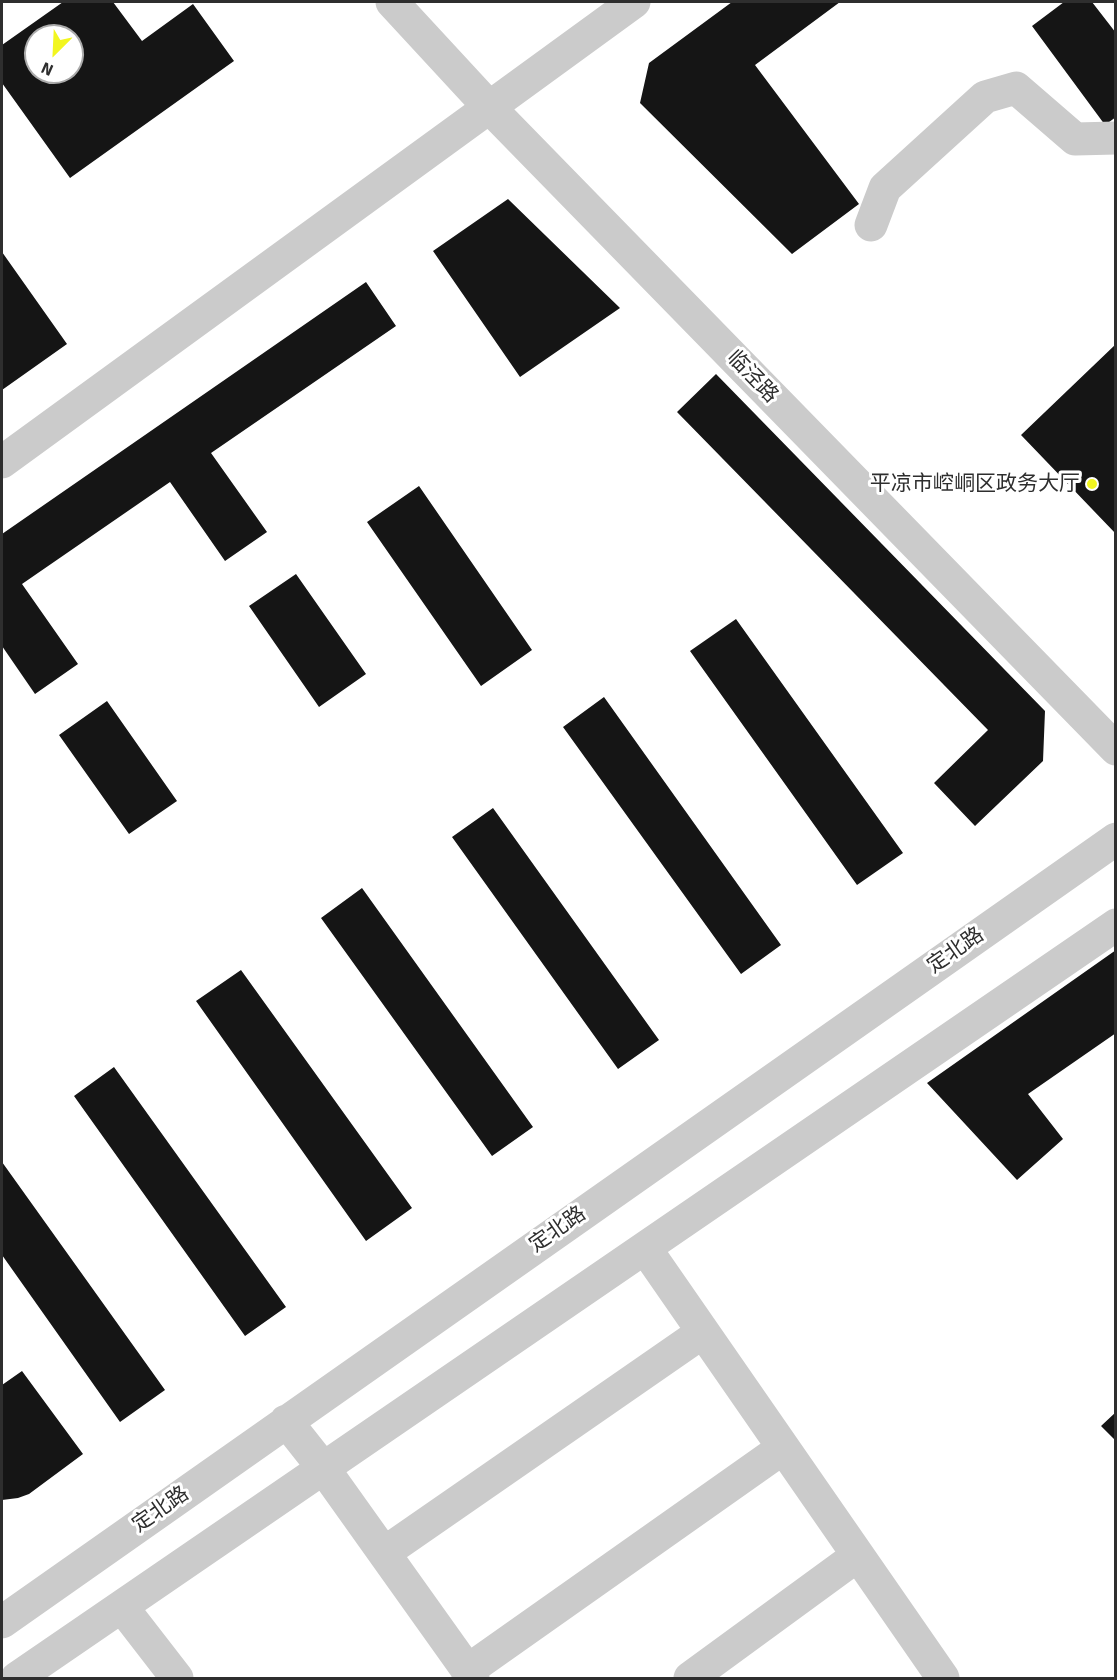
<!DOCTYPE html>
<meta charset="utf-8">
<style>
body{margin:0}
#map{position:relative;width:1117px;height:1680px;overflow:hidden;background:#fff;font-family:Signika,sans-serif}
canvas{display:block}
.frame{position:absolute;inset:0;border:3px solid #2e2e2e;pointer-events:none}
.north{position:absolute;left:24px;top:24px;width:60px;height:60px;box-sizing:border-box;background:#fff;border:2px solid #ababab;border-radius:50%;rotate:204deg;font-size:16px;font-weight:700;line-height:24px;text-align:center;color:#2e2e2e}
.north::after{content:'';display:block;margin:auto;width:21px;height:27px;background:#f2f61f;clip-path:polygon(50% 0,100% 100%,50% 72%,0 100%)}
</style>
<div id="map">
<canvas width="1117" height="1680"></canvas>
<div class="frame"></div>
<div class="north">N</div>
</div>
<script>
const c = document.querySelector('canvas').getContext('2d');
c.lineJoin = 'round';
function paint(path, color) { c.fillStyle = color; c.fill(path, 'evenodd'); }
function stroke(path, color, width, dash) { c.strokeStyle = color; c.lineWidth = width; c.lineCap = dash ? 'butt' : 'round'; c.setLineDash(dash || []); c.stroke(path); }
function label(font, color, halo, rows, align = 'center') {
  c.font = font + ' Signika,"Noto Sans SC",sans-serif'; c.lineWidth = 6; c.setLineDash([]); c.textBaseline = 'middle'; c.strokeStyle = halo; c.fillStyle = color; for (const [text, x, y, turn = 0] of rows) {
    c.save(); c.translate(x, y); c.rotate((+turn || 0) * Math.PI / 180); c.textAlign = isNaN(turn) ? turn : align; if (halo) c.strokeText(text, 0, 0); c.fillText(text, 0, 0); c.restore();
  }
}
const building = new Path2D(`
 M 63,2 L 113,2 L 142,41 L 193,4 L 234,61 L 70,178 L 2,83 L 2,45 ZM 36,36 L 72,36 L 72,72 L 36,72 Z
 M 732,2 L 840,2 L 755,65 L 859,204 L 792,254 L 640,103 L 649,63 Z
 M 1064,2 L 1092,2 L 1116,33 L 1116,117 L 1105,125 L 1032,26 Z
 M 508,199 L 620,308 L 520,377 L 433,251 Z
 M 2,252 L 67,344 L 2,390 Z
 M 366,282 L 396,326 L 211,453 L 267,532 L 225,561 L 170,482 L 22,584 L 78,664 L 35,694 L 2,646 L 2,534 Z
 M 1116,344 L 1116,534 L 1021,435 Z
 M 716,374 L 1045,711 L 1043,761 L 975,826 L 934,783 L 988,730 L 677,412 Z
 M 419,486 L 532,650 L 481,686 L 367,522 Z
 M 296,574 L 366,674 L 319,707 L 249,606 Z
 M 736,619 L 903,853 L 857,885 L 690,651 Z
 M 604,697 L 781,945 L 741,974 L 563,727 Z
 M 107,701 L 177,801 L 129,834 L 59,735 Z
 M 493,808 L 659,1040 L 618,1069 L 452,837 Z
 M 362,888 L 533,1127 L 492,1156 L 321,918 Z
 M 1116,950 L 1116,1033 L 1028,1094 L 1063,1139 L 1017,1180 L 927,1083 Z
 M 241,970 L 412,1208 L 366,1241 L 196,1001 Z
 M 114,1067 L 286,1307 L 245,1336 L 74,1096 Z
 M 2,1162 L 165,1390 L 120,1422 L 2,1255 Z
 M 22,1371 L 83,1454 L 29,1494 L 18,1498 L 2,1500 L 2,1385 Z
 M 1116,1412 L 1116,1441 L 1101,1426 Z`);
const minor = new Path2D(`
 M 392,2 L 489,107 L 1116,749
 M 871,225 L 885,188 L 985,97 L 1016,88 L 1075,139 L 1116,138
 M 2,462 L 634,2
 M 645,1248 L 943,1678
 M 286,1421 L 324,1469 L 473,1678
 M 384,1553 L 703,1332
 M 122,1607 L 177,1678
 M 2,1622 L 1116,839
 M 467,1671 L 783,1448
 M 17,1678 L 1116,925
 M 690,1678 L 857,1556`);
const markers = [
 [1092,484,6,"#f2f61f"]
];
const streetNames = [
 ["临泾路",752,377,46],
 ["定北路",956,951,-35],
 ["定北路",558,1230,-35],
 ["定北路",161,1510,-35]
];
const poiNames = [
 ["平凉市崆峒区政务大厅",1080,484]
];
paint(building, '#151515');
stroke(minor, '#cbcbcb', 33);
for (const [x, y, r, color] of markers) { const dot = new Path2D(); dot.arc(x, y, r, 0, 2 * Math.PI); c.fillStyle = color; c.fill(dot); stroke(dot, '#fff', 2); }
label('21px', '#2e2e2e', '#fff', streetNames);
label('21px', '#2e2e2e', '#fff', poiNames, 'right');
</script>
